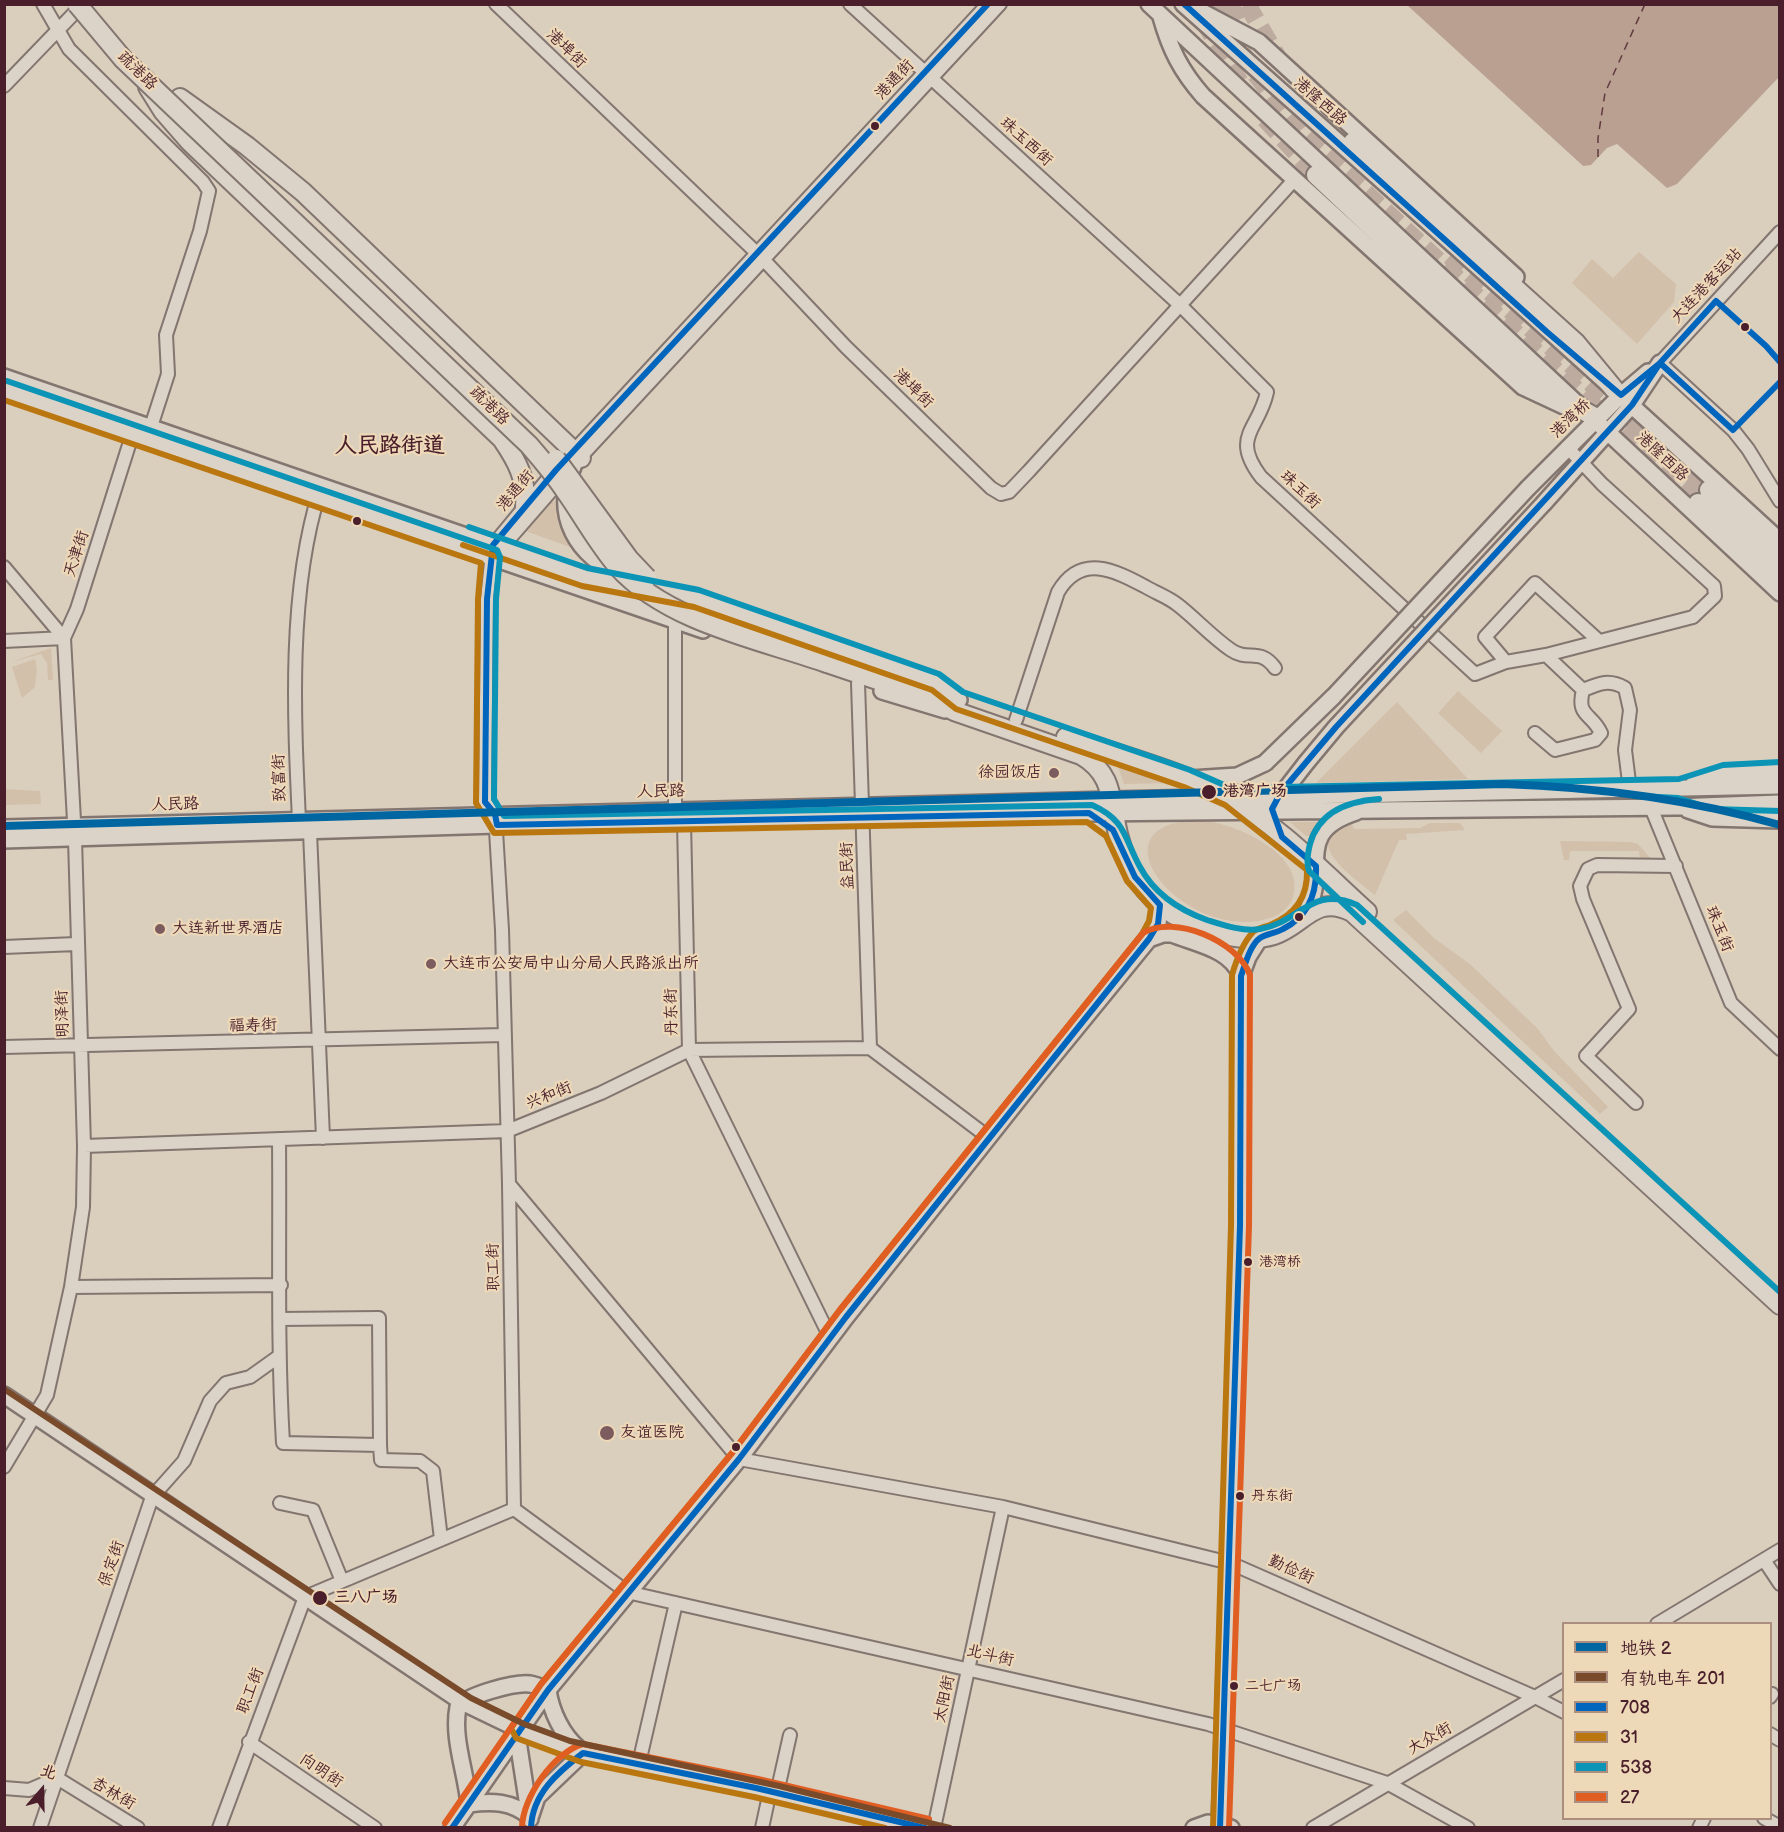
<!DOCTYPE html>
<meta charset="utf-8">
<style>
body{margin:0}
#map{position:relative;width:1784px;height:1832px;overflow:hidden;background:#dacebd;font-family:"Balsamiq Sans","LXGW WenKai TC",sans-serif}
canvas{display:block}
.frame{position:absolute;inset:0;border:6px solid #4a1f2b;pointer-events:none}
.legend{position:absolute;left:1562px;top:1622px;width:210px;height:198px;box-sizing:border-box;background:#edd8b7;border:2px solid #ac8e7f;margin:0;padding:8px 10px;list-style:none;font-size:18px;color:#4a1f2b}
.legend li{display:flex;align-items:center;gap:12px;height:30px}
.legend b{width:30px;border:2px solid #ac8e7f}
.north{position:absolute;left:12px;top:1760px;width:60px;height:60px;-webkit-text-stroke:4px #edd8b7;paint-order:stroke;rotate:20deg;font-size:16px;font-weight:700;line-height:24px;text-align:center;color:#4a1f2b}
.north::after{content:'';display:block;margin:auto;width:21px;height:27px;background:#4a1f2b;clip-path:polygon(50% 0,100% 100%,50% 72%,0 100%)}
</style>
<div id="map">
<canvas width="1784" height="1832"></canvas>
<div class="frame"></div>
<ul class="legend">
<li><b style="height:8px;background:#0066a1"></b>地铁 2</li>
<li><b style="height:8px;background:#7a4b2a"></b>有轨电车 201</li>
<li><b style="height:8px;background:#0065bd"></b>708</li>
<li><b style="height:8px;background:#ba770f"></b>31</li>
<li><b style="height:8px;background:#0b94b6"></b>538</li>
<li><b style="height:8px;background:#e15e23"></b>27</li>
</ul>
<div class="north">北</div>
</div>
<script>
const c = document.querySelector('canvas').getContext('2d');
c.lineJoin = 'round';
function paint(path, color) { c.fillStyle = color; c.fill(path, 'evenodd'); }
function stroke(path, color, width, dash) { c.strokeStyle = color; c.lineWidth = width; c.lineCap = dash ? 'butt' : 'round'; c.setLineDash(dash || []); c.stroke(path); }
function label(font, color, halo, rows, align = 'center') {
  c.font = font + ' "Balsamiq Sans","LXGW WenKai TC",sans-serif'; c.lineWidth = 4.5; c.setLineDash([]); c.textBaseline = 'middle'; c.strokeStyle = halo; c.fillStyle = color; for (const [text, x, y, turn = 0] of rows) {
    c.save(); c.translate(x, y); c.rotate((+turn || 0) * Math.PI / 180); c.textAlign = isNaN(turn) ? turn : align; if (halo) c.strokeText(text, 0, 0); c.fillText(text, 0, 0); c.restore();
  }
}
const green = new Path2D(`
 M 1639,252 L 1676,284 L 1674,302 L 1637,344 L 1572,283 L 1592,259 L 1613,278 Z
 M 555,501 L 563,529 L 578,550 L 523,530 L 549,502 Z
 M 51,648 L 53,680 L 48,680 L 47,663 L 41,654 L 11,662 Z
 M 35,659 L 37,670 L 35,687 L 22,698 L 12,667 Z
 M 1458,691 L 1502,731 L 1481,753 L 1438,713 Z
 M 1397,702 L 1468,779 L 1316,783 Z
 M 1116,761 L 1174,783 L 1124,784 Z
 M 4,789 L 40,791 L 41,804 L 5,805 Z
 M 1197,820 C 1231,821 1307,853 1293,897 C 1290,907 1280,915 1270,918 C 1188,945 1085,825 1197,820 Z
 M 1290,822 L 1319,822 L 1311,836 L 1306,836 Z
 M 1430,823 L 1460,823 L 1465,830 L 1406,834 L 1407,840 L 1399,840 L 1375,895 C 1355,879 1294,837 1352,824 L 1354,829 L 1420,828 Z
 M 1560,841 L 1630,842 L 1638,844 L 1651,859 L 1640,858 L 1639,851 L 1570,851 L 1569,860 L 1564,860 Z
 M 1406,910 L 1434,938 L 1471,965 L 1538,1029 L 1554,1051 L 1608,1107 L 1600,1114 L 1393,920 Z`);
const water = new Path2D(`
 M 1407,5 L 1779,5 L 1779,77 L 1677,184 L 1667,188 L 1617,144 L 1607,148 L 1591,165 L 1583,166 Z`);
const pier = new Path2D(`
 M 1404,4 L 1583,166 L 1581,169 L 1405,7 Z`);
const ferry = new Path2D(`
 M 1598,157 L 1598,138 L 1605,93 L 1645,4`);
const highwayTunnel = new Path2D(`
 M 1215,4 L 1253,71 L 1305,136 L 1698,503
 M 1230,4 L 1244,35
 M 1247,4 L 1278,58
 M 1203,20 L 1244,89
 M 1305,91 L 1353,142
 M 1265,119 L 1316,175
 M 1450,256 L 1709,490`);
const minor = new Path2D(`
 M 43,4 L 69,49 L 203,182 L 209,191 L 200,231 L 166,335 L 168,374 L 148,436
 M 496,4 L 761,257 L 846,347 L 991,488 L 1001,494 L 1009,492 L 1029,471 L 1294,180
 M 850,4 L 1180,305 L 1267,392 C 1259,430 1230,436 1261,477 L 1475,674 L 1506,662 L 1546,655 L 1693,617 L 1715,596 L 1714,586 L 1602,484 L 1567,447
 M 4,86 L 83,4
 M 1780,232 L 1660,363 L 1733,430 L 1748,449 L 1780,501
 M 568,457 L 988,4
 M 575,463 L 1000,4
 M 320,490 C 288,591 294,715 299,820 L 310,832 L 323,1138
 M 497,553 L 564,476
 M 4,567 L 64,638 L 75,839 L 84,1146 L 83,1207 L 71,1287 L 47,1395 L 4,1467
 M 675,620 L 675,810 L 684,822 L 689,1050 L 830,1337
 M 64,638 L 77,609 L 135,426
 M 4,641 L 64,638
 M 1546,655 L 1583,690 C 1600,683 1609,679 1625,688 L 1630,710 L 1625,750 L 1629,782
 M 1506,662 L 1485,637 L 1535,583 L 1599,641
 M 858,683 L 870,1048
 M 1016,720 L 1058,592 C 1081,553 1114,570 1146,587 C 1156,593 1168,597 1178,605 C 1196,619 1212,637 1231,650 C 1248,662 1260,647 1275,668
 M 1535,733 L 1555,750 L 1595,740 L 1601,733 C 1592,713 1576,717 1583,690
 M 1650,805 L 1731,1003 L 1780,1049
 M 4,947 L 76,944
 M 4,1047 L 503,1035
 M 1636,1103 L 1586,1056 L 1629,1009 L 1583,899 L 1580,886 L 1588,869 L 1597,865 L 1676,866
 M 279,1139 C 280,1241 277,1342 283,1443 L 380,1445 L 381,1460 L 420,1461 L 433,1471 L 441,1539
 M 84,1146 L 507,1131 L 601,1093 L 689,1050 L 870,1048 L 988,1137
 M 509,1184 L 739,1459 L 1003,1507 L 1230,1563 L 1535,1697 L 1564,1712
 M 71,1287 L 281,1285
 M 280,1319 L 379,1318 L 380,1445
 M 280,1503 L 313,1510 L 342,1581
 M 514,1509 L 627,1592 L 1208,1724 L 1387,1783 L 1468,1828
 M 1764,1560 L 1780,1584
 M 1657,1624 L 1780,1550
 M 1770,1697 L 1772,1694
 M 1770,1734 L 1780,1740
 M 249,1742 L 375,1828
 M 639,1763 L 676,1603
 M 4,1788 L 29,1790 L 57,1778 L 138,1828
 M 777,1793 L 790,1735
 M 1764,1818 L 1780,1827
 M 40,1828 L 152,1497 L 184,1461 L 210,1401 L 226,1383 L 250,1377 L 278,1357
 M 219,1828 L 305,1597 L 514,1509 L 509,1184 L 502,930 L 495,814 L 485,802 L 487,599 L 493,545 L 556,469
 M 762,1828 L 770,1791
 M 934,1828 L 1003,1507
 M 1313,1828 L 1564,1680
 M 1699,1828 L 1704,1818`);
const major = new Path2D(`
 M 1149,4 L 1780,593
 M 1183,4 C 1384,182 1583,360 1780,541
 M 1191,6 L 1259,42 L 1516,277
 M 1161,17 C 1170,49 1181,71 1203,96 L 1523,387 L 1568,408
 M 4,377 L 585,577 L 696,598 L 936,682 L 959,700
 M 4,390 L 703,630
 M 574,464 C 552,516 576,556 625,577
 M 1528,488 L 1621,395 L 1648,372
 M 1544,503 L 1632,405 L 1660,363
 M 882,691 L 945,710
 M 1191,779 L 1237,776 L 1265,763
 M 1694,783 L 1724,774 L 1780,771
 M 1275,803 L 1306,763
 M 1688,810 L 1712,818 L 1780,820
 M 4,828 L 1111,800 L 1780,786
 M 4,840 L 497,825 L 1089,813 L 1676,807 L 1780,803
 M 1305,915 C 1331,869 1291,833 1356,812
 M 1149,939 L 1163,934 L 1172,934 C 1197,944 1231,949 1241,976
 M 4,1395 L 462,1702 L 520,1730 L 583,1753 L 756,1788 L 927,1828
 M 548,1690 C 551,1711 562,1735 579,1749
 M 520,1730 L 518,1741 L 530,1819
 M 531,1815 L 537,1797 L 583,1753
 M 530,1817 C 512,1801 492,1801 469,1804 C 466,1772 452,1738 458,1707 C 467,1695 515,1682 530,1684 C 536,1685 543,1688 548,1690
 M 452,1828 L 548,1690 L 739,1459 L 846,1317 L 1037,1076 L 1149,939 L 1158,924 L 1160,905
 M 1194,1828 L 1208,1823 L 1231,1828
 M 1220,1828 L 1240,1226 L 1241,976 L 1248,957 L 1260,938`);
const highway = new Path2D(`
 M 148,87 L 163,111 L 190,142 L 502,439 C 517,461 527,479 525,507
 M 180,98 L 247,146 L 303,192 L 581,458
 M 1353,142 L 1576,343 L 1614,389
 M 1316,175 L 1509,357 L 1561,398 L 1593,416
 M 1709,490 L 1780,556
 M 1698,503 L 1780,579
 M 827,663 L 931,698 L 954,711 L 1081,755 C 1114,774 1110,800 1118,834 C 1126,867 1144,896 1173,914 C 1200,930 1243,945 1274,935 C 1304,925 1315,893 1352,912 L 1780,1305
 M 1066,737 C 1116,754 1185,772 1230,798 C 1280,827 1324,873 1367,912`);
const majorBridge = new Path2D(`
 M 1265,763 L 1334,696 L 1528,488
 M 1306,763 L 1336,727 L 1544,503`);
const highwayBridge = new Path2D(`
 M 77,4 L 123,59 L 529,445 C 542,460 555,475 566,492 C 583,516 598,544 618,567 C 668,622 758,639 827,663
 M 556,459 L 629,559 L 647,578`);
const bus1 = new Path2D(`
 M 1184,4 L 1547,332 L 1621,395 L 1660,363 L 1716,301 L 1766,346 L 1780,362
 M 1660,363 L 1733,430 L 1780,382
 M 452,1828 L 548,1690 L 739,1459 L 846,1317 L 1149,939 L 1158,924 L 1160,905 L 1135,877 L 1113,830 L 1089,813 L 497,825 L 495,814 L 485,802 L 487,599 L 493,545 L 556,470 L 988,4
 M 531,1828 C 532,1794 558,1772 583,1753 L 756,1788 L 925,1828
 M 1220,1828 L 1240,1226 L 1241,976 C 1245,965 1250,945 1260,938 C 1266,934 1276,933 1283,929 C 1309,916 1317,893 1316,866 L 1282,837 L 1272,809 L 1281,792 L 1336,727 L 1632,405 L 1660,363`);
const bus2 = new Path2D(`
 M 4,400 L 481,563 L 478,599 L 476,803 L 494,833 L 1087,822 L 1106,836 L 1127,881 L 1151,908 L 1149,921 L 1142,934 L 839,1311 L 732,1453 L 541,1684 L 511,1728 L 516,1738 L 581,1762 L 754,1797 L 885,1828
 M 463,545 L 582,586 L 694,607 L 932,690 L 956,709 L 1184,787 L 1225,805 L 1307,870 C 1308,897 1295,915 1270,925 C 1265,927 1257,928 1253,932 C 1242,944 1236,961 1232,975 L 1231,1226 L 1213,1828`);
const bus3 = new Path2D(`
 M 7,381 L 497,550 L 500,557 L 496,599 L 494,799 L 504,816 L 1092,805 C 1126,820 1124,838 1140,867 C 1154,893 1179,910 1207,920 C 1223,925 1243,932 1260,929 C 1299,923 1312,884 1357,905 L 1780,1292
 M 469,527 L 587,568 L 699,590 L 939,674 L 963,692 L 1190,770 L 1231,788 L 1679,779 L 1723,765 L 1780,762
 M 1640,796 L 1678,798 L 1713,809 L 1780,811
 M 1363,922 L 1309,871 C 1306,863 1308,852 1310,844 C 1319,811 1349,801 1379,799`);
const bus4 = new Path2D(`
 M 445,1823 L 541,1684 L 732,1453 L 839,1311 L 1143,933 C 1174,914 1238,941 1250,975 L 1249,1226 L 1229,1828
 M 522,1828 C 522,1798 554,1752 583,1744 L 758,1779 L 929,1819`);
const tram1 = new Path2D(`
 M 4,1389 L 471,1698 L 524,1724 L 570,1741 L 779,1786 L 950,1828`);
const metro1 = new Path2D(`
 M 4,826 L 1503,784 C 1597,787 1689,799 1780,825`);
const markers = [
 [875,126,5,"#4a1f2b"],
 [1745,327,5,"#4a1f2b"],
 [357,521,5,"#4a1f2b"],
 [1054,773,6,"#7c5c5e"],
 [1209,792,8,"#4a1f2b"],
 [1299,917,5,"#4a1f2b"],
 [160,929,6,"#7c5c5e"],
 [431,964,6,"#7c5c5e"],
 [1248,1262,5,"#4a1f2b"],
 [607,1433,8,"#7c5c5e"],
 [736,1447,5,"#4a1f2b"],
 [1240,1496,5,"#4a1f2b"],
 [320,1598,8,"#4a1f2b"],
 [1234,1686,5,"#4a1f2b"]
];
const busNames = [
 ["港湾桥",1259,1262],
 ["丹东街",1251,1496],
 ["二七广场",1245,1686]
];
const streetNames = [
 ["港埠街",566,49,44],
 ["疏港路",137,71,44],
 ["港通街",895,80,-47],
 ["港隆西路",1320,102,41],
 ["珠玉西街",1026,142,42],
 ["大连港客运站",1707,286,-47],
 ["港埠街",913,389,44],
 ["疏港路",489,406,44],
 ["港湾桥",1571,419,-44],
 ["港隆西路",1662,457,43],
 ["珠玉街",1300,490,43],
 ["港通街",516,491,-50],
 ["天津街",77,554,-72],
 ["致富街",280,778,-92],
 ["人民路",661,792,-1],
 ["人民路",175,805,-2],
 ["益民街",848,866,-92],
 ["珠玉街",1719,929,68],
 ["丹东街",672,1012,-91],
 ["明泽街",63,1014,-92],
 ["福寿街",253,1026,-1],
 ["兴和街",549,1096,-22],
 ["职工街",494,1267,-91],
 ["保定街",112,1564,-71],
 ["勤俭街",1291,1570,24],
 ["北斗街",990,1656,13],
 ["职工街",251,1691,-69],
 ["太阳街",945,1699,-78],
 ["大众街",1430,1739,-30],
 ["向明街",321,1771,34],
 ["杏林街",113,1794,30]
];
const poiNames = [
 ["徐园饭店",1042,773,"right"],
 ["大连新世界酒店",172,929],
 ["大连市公安局中山分局人民路派出所",443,964],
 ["友谊医院",620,1433]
];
const stopNames = [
 ["港湾广场",1223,792],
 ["三八广场",334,1598]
];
const districtNames = [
 ["人民路街道",390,446]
];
paint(green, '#d2c0ab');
paint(water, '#b9a091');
paint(pier, '#dacebd');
stroke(ferry, '#623a40', 1.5, [8, 6]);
stroke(highwayTunnel, '#bdaba0', 18, [18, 9]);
stroke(minor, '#837570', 16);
stroke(major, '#837570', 20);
stroke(highway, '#837570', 22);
stroke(minor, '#dbd3c7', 12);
stroke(major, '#dbd3c7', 15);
stroke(highway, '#dbd3c7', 18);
stroke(majorBridge, '#837570', 20, []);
stroke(highwayBridge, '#837570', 22, []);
stroke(majorBridge, '#dbd3c7', 15);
stroke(highwayBridge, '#dbd3c7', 18);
stroke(bus1, '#0065bd', 6);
stroke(bus2, '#ba770f', 6);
stroke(bus3, '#0b94b6', 6);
stroke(bus4, '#e15e23', 6);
stroke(tram1, '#7a4b2a', 6);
stroke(metro1, '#0066a1', 8);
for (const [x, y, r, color] of markers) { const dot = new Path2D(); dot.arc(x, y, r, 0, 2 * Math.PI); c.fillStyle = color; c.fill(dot); stroke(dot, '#edd8b7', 2); }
label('14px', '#4a1f2b', '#edd8b7', busNames, 'left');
label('16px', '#4a1f2b', '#edd8b7', streetNames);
label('16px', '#4a1f2b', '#edd8b7', poiNames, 'left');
label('bold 16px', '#4a1f2b', '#edd8b7', stopNames, 'left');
label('bold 22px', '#4a1f2b', '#edd8b7', districtNames);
</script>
